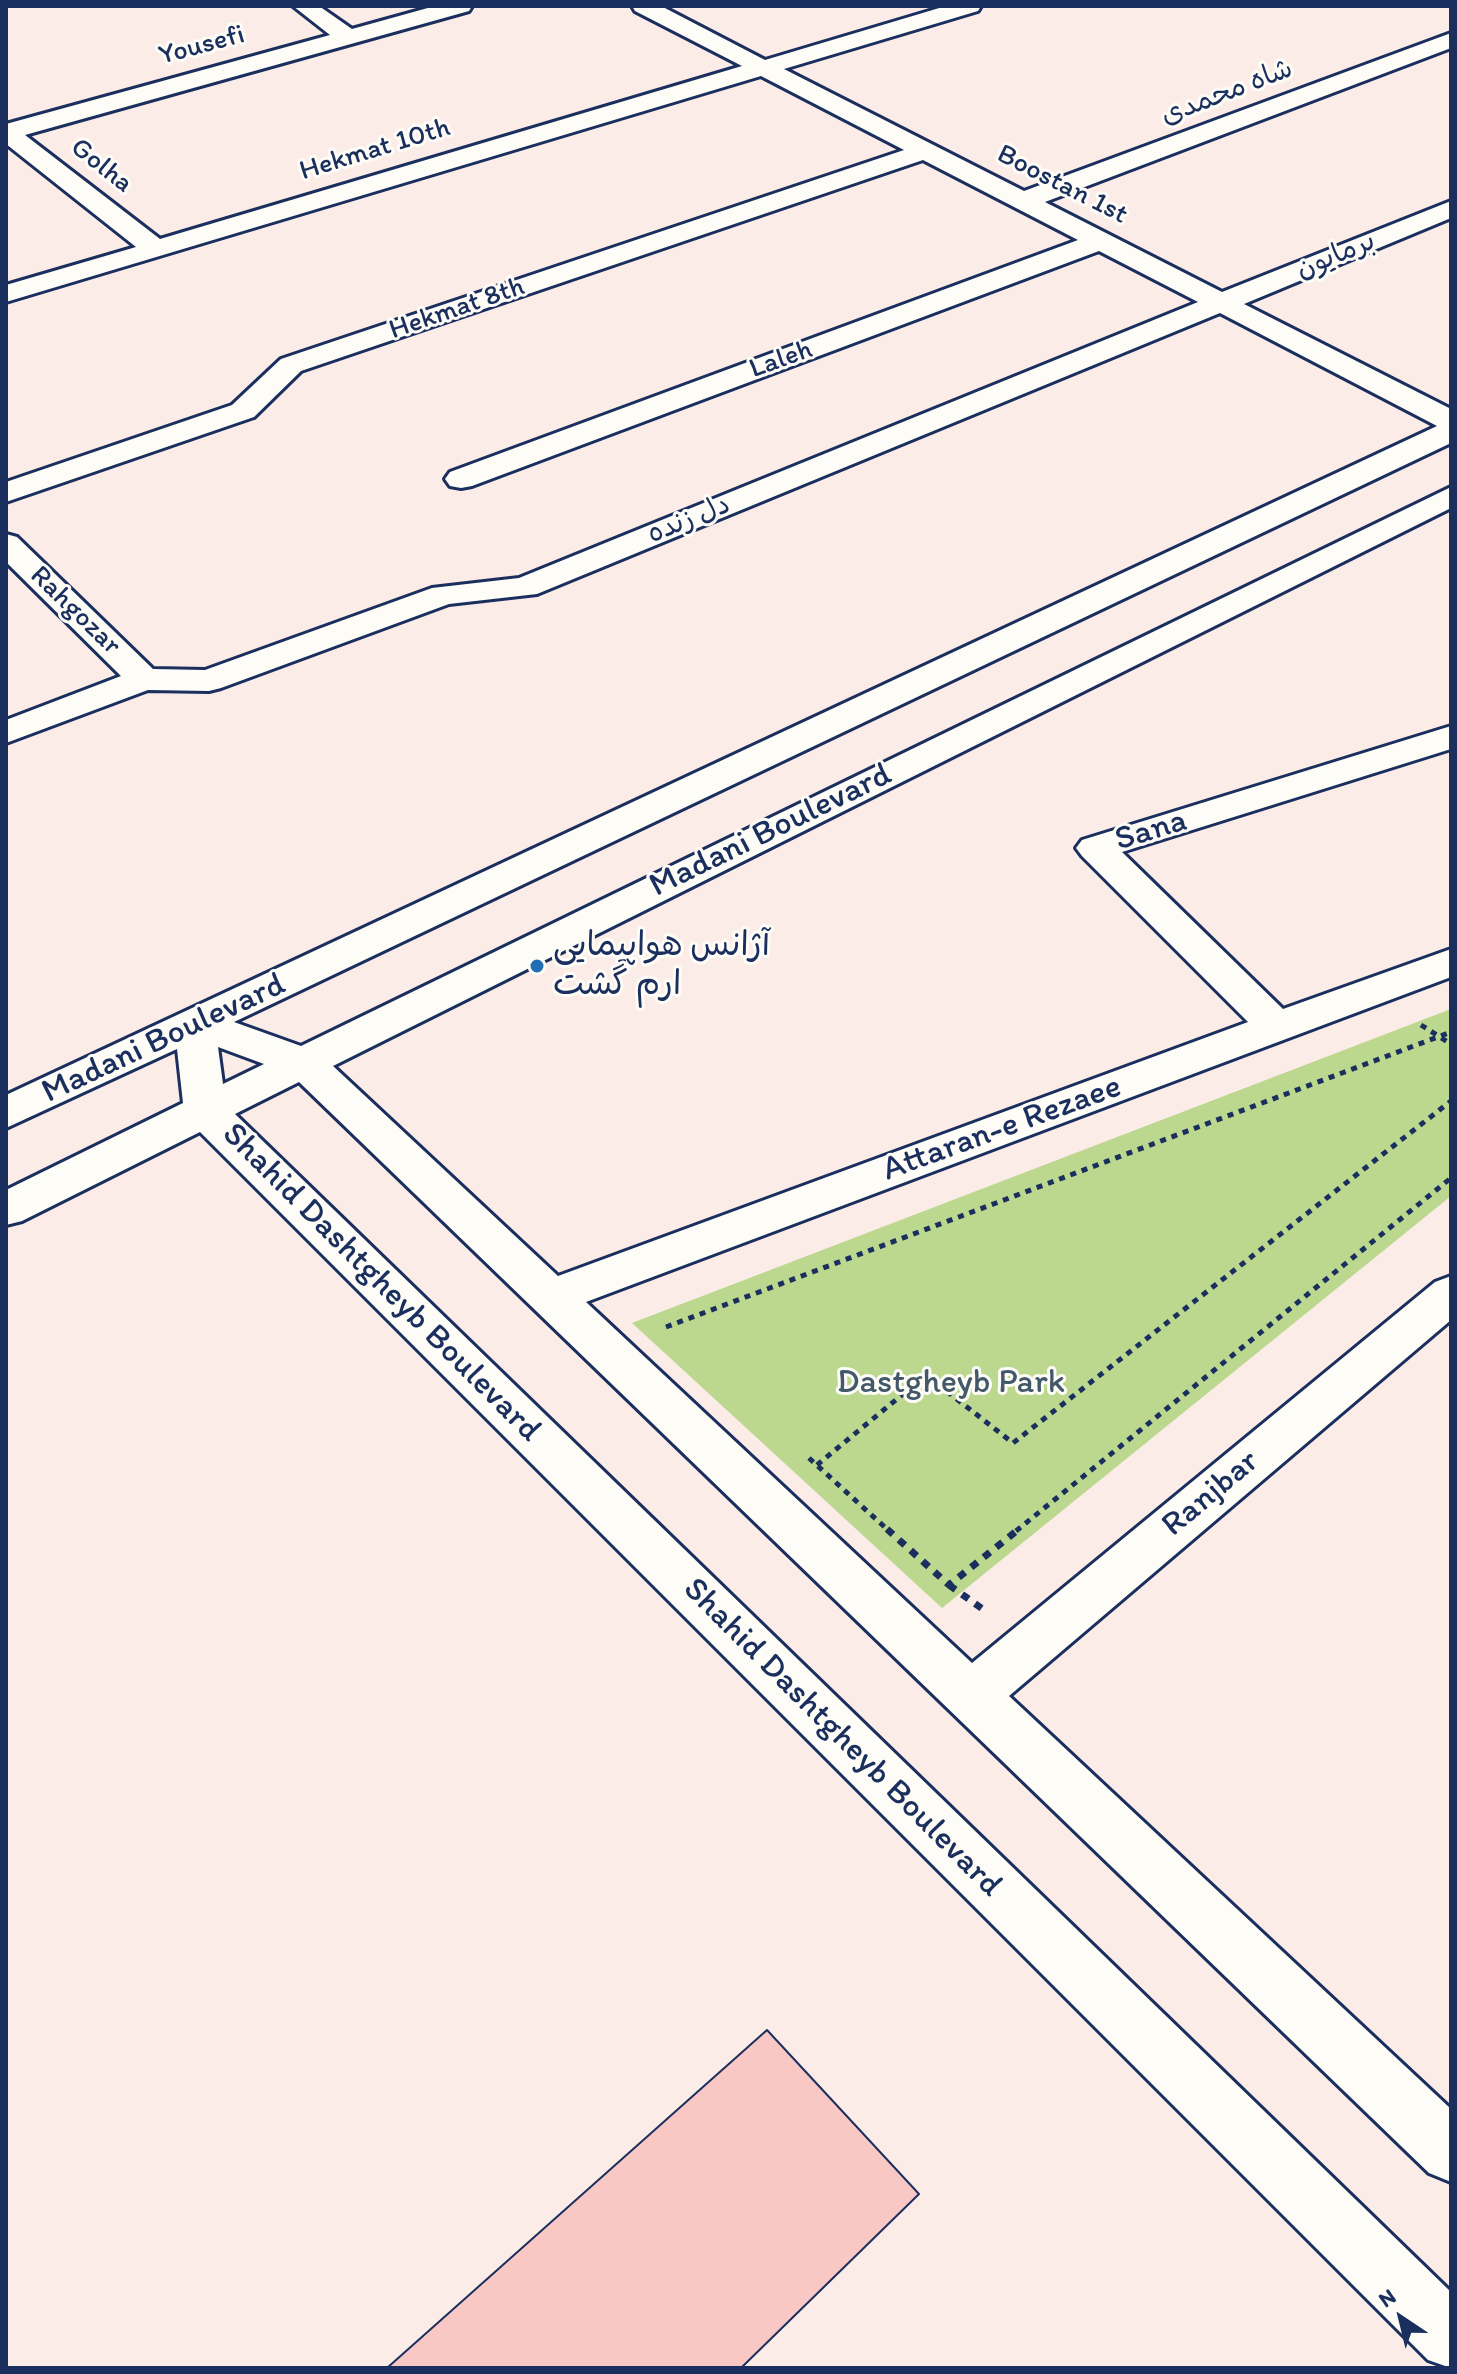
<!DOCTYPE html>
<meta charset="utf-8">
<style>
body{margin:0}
#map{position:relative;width:1457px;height:2374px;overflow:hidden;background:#fcece8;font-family:Itim,sans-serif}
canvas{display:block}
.frame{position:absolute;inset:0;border:8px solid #1b2f5e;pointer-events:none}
.north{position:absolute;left:1361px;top:2278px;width:80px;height:80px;-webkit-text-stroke:6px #fdfcf7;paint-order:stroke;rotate:325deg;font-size:22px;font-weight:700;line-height:32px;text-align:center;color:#1b2f5e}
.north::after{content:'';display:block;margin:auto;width:28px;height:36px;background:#1b2f5e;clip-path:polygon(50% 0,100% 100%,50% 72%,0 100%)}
</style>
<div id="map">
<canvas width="1457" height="2374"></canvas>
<div class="frame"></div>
<div class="north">N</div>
</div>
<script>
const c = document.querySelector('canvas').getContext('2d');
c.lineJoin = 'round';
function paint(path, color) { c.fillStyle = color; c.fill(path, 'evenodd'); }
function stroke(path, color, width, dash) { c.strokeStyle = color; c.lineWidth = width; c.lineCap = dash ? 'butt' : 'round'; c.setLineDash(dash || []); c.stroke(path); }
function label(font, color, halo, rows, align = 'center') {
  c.font = font + ' Itim,"Playpen Sans Arabic",sans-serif'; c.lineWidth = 6; c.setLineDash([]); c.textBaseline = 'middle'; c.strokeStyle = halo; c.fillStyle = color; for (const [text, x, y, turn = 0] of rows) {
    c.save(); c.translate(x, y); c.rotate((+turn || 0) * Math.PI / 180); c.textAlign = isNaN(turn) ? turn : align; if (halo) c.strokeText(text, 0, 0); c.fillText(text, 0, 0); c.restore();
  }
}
const green = new Path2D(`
 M 1451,1009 L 1451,1196 L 942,1608 L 632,1323 Z`);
const building = new Path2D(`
 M 767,2030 L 919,2194 L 741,2368 L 387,2368 Z`);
const pathFar1 = new Path2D(`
 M 1421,1025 L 1451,1044
 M 666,1327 L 1451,1032
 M 809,1458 L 889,1531
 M 817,1465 L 926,1375 L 1013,1443 L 1451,1101
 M 1016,1531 L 1451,1178`);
const path = new Path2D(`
 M 887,1529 L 949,1585 L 1019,1529
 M 949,1585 L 984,1610`);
const minor = new Path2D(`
 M 293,6 L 319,6 L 352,29 L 435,6 L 472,6 L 469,11 L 25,135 L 160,239 L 742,66 L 635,11 L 632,6 L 661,6 L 765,60 L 946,6 L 981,6 L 978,11 L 784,69 L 1024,191 L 1451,33 L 1451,48 L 1045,202 L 1222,292 L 1451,201 L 1451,218 L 1244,304 L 1451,409 L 1451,443 L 234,1022 L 301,1046 L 1451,487 L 1451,508 L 333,1066 L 558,1276 L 1248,1022 L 1082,856 L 1076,848 L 1082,840 L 1451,726 L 1451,749 L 1122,852 L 1283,1009 L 1451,949 L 1451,977 L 586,1302 L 972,1663 L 1435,1282 L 1451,1276 L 1451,1320 L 1009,1696 L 1451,2109 L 1451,2182 L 1429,2173 L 299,1082 L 235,1114 L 1451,2292 L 1451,2368 L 1428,2360 L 200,1132 L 22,1221 L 6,1225 L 6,1190 L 183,1103 L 177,1049 L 6,1128 L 6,1095 L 1437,426 L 1220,313 L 537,594 L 449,604 L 221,688 L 209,691 L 148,690 L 6,743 L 6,720 L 121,676 L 6,562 L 6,534 L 17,537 L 153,669 L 205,670 L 432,588 L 519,578 L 1198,302 L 1099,251 L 472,486 L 461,488 L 450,486 L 445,479 L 450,472 L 1078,240 L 923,160 L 301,371 L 254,417 L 6,502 L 6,482 L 232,405 L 281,359 L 904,150 L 761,76 L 6,302 L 6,285 L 136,247 L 6,144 L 6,124 L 330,35 ZM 218,1047 L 264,1064 L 223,1084 Z`);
const markers = [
 [537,966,8,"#1f6fb2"]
];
const farStreetnames = [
 ["Yousefi",202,46,-15],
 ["شاه محمدی",1227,93,-21],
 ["Hekmat 10th",375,150,-17],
 ["Golha",101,166,38],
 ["Boostan 1st",1062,185,27],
 ["برمایون",1336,256,-22],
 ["Hekmat 8th",457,309,-19],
 ["Laleh",781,360,-20],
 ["دل زنده",689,520,-22],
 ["Rahgozar",75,611,44]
];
const streetNames = [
 ["Madani Boulevard",771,831,-26],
 ["Sana",1151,831,-17],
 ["Madani Boulevard",164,1039,-25],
 ["Attaran-e Rezaee",1002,1129,-20],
 ["Shahid Dashtgheyb Boulevard",381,1283,45],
 ["Ranjbar",1211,1494,-40],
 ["Shahid Dashtgheyb Boulevard",842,1738,45]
];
const poiNames = [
 ["آژانس هواپیمایی",553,946],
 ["ارم‌ گشت",553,985]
];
const parkNames = [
 ["Dastgheyb Park",951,1383]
];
paint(green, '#bcd78e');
paint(building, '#f9c8c4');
stroke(building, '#1b2f5e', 2);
stroke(minor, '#1b2f5e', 6);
stroke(pathFar1, '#1b2f5e', 5, [6, 6]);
stroke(path, '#1b2f5e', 7, [8, 8]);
paint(minor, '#fdfcf7');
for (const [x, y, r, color] of markers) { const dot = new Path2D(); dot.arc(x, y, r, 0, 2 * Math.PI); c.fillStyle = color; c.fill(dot); stroke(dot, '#fdfcf7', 3); }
label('28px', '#1b2f5e', '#fdfcf7', farStreetnames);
label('34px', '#1b2f5e', '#fdfcf7', streetNames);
label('34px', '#1b2f5e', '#fdfcf7', poiNames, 'left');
label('34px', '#43596a', '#fdfcf7', parkNames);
</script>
